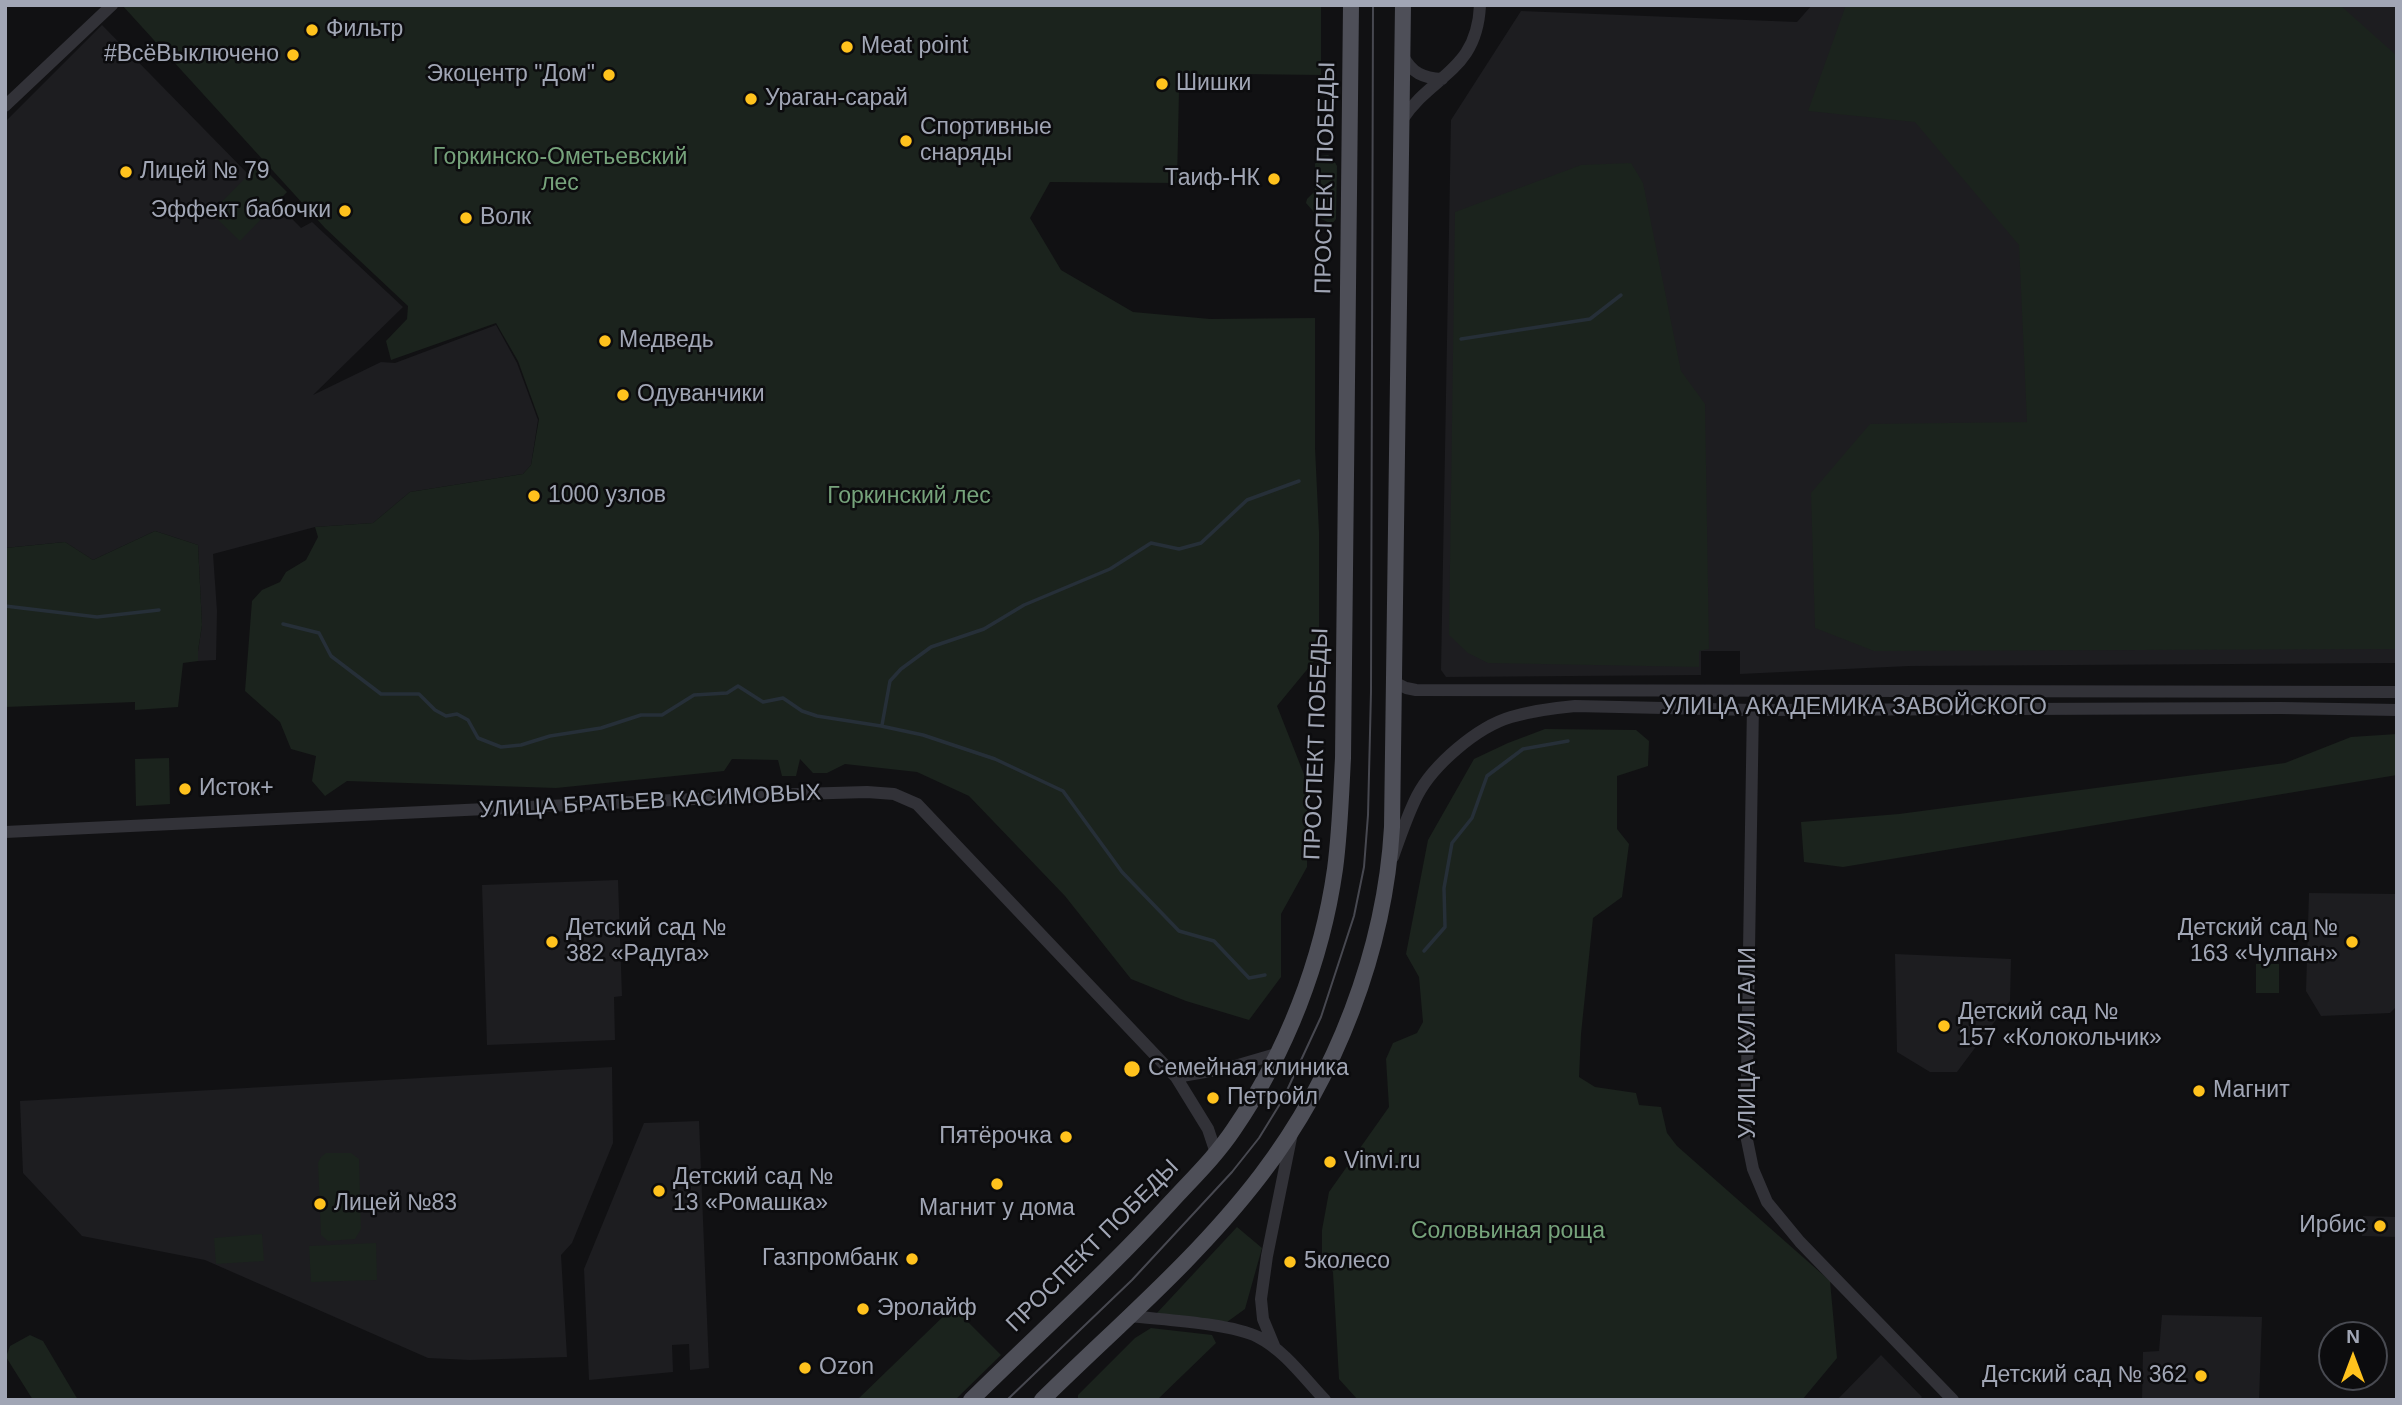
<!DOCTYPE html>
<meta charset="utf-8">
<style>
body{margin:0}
#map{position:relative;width:2402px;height:1405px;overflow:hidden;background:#111113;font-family:Arial,sans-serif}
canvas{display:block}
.frame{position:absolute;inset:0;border:7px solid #a1a6b5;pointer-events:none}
.north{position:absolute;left:2318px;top:1321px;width:70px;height:70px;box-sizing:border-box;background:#0c0c0e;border:2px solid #484a51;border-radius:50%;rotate:0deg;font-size:19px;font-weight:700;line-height:28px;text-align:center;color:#a1a6b5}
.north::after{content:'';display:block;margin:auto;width:24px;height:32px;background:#ffc21d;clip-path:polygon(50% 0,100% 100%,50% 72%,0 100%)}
</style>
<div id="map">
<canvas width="2402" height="1405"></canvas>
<div class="frame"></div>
<div class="north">N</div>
</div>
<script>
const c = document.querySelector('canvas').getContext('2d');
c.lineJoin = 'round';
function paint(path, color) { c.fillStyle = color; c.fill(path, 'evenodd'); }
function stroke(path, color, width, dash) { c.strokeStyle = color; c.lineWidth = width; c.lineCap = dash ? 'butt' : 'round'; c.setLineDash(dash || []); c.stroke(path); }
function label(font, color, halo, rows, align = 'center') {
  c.font = font + ' Arial,sans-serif'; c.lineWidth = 5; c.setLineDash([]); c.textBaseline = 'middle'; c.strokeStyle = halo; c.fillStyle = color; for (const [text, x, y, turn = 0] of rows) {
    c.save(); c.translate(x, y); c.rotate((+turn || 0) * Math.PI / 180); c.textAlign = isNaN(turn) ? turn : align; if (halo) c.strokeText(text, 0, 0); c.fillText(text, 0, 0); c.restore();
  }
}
const built = new Path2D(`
 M 1812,5 L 2397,5 L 2397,663 L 1909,666 L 1740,674 L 1740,651 L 1701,651 L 1701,675 L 1446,677 L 1441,670 L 1451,120 L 1521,11 L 1797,22 Z
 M 102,25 L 301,228 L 312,222 L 403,307 L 313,395 L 381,362 L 395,363 L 496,325 L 517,363 L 538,420 L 531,465 L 523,474 L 410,492 L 373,523 L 315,527 L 213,554 L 217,611 L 216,660 L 198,661 L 198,651 L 202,625 L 198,545 L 155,531 L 93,560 L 65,542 L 5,548 L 5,122 Z
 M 618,880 L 622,996 L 614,997 L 615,1040 L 487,1045 L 482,885 Z
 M 2309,893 L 2397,894 L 2397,1006 L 2390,1013 L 2321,1016 L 2306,991 Z
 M 1895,954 L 2011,959 L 2010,1001 L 1957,1072 L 1930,1072 L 1897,1052 Z
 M 612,1067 L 613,1143 L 572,1243 L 561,1255 L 567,1357 L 470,1360 L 428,1358 L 205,1260 L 82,1236 L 23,1173 L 20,1101 Z
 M 699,1121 L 709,1368 L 690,1370 L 689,1344 L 672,1345 L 673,1372 L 589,1380 L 584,1269 L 644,1123 Z
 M 2363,1216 L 2397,1217 L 2397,1237 L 2362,1236 Z
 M 2162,1315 L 2262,1317 L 2259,1400 L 2142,1400 L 2143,1352 L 2159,1351 Z
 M 1881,1355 L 1922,1397 L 1919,1400 L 1837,1400 Z`);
const green = new Path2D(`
 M 122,5 L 1321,5 L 1321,75 L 1241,74 L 1179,90 L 1177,183 L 1050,182 L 1030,218 L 1061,270 L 1133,312 L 1210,319 L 1315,318 L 1315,448 L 1319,532 L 1319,655 L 1277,706 L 1307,782 L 1307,867 L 1281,914 L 1281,977 L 1249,1020 L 1186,1001 L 1131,979 L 1065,896 L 969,796 L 917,772 L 845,764 L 827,773 L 813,773 L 800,759 L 796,776 L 782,776 L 778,760 L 732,759 L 724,771 L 556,788 L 347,781 L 325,796 L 312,781 L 316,756 L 291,749 L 280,722 L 245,691 L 252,601 L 262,590 L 280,582 L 286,572 L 306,560 L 318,537 L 315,527 L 373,523 L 410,492 L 523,474 L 531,465 L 539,419 L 518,361 L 496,323 L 391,360 L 386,341 L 407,319 L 408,306 L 325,228 Z
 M 1846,5 L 2340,5 L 2397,56 L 2397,649 L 1874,651 L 1815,628 L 1811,493 L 1870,424 L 2027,422 L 2019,245 L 1915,122 L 1808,111 Z
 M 1328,155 L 1333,159 L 1337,166 L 1336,219 L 1332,224 L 1319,218 L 1306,203 L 1307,199 L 1315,191 L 1315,164 L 1320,156 Z
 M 1631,163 L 1643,183 L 1681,371 L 1705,404 L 1709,649 L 1699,651 L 1699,667 L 1488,663 L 1468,653 L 1449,635 L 1455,212 L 1581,165 Z
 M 259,164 L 287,192 L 240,241 L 211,213 Z
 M 155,531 L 198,545 L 202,625 L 198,651 L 198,661 L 183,663 L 178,707 L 135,710 L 135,702 L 5,707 L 5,548 L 65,542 L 93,560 Z
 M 1545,729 L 1636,730 L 1649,741 L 1648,766 L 1617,776 L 1617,829 L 1629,844 L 1622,897 L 1593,918 L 1581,1034 L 1579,1077 L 1595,1087 L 1636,1093 L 1639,1105 L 1661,1107 L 1667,1133 L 1677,1146 L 1830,1281 L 1837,1358 L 1802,1400 L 1358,1400 L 1339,1379 L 1333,1272 L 1322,1257 L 1322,1230 L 1329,1192 L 1389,1107 L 1386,1059 L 1393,1043 L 1417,1033 L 1423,1022 L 1419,977 L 1406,954 L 1428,840 L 1474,759 L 1508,743 Z
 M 2397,734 L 2397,775 L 1843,867 L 1804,862 L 1801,822 L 1899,814 L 2285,763 L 2351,737 Z
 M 169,758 L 170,804 L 136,806 L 135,759 Z
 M 2256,964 L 2279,964 L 2279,993 L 2256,993 Z
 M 326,1153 L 351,1153 L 359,1159 L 361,1229 L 355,1239 L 328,1241 L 321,1235 L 318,1163 L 321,1157 Z
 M 1237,1227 L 1262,1248 L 1245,1309 L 1227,1322 L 1156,1314 Z
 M 262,1234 L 264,1261 L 216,1264 L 214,1238 Z
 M 376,1243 L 377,1280 L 311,1282 L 309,1246 Z
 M 953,1307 L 1001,1355 L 955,1400 L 857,1400 Z
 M 1151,1328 L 1212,1335 L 1216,1343 L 1157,1400 L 1078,1400 L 1078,1395 L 1135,1338 Z
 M 30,1335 L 43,1341 L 78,1400 L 33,1400 L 6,1357 L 10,1346 Z`);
const stream = new Path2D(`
 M 1461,339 L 1590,319 L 1621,295
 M 5,606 L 97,617 L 159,610
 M 283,624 L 319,633 L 331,656 L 381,694 L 419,694 L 435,710 L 446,716 L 457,714 L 468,720 L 478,738 L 501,747 L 521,745 L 550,736 L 601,728 L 641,715 L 662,715 L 694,695 L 727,693 L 738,686 L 763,702 L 783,698 L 802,711 L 817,716 L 881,726 L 923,735 L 995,759 L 1063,791 L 1122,872 L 1179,931 L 1214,941 L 1249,978 L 1265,975
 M 882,725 L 890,681 L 901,669 L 931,647 L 984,629 L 1024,605 L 1110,569 L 1151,543 L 1179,549 L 1201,543 L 1247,500 L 1299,481
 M 1424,951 L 1445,927 L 1444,888 L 1452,843 L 1472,818 L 1487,776 L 1523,749 L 1568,741`);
const minor = new Path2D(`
 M 1403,56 C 1412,73 1423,78 1442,79
 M 5,106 L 112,5
 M 1402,120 C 1432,74 1477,72 1480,5
 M 1394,682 L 1406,688 L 1416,690 L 2397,692
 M 1753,704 L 1746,1135 L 1753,1169 L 1767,1202 L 1800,1242 L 1953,1400
 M 5,832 L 799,794 L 867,792 L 894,794 L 917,804 L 1176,1077 L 1208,1129 L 1216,1153
 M 1393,857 C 1400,837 1407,816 1417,796 C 1433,765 1477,727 1511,717 C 1532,711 1553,708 1575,706 L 1753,710 L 2281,708 L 2397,710
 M 1176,1077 L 1228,1068 L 1276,1054
 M 1130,1316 C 1163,1320 1229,1323 1258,1337 C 1284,1350 1305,1379 1325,1400
 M 1275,1348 L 1263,1319 L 1261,1299 L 1267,1256 L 1292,1133`);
const major = new Path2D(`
 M 971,1400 C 1038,1334 1108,1271 1171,1202 C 1193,1178 1216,1156 1234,1129 C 1286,1053 1322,961 1335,869 C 1340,832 1341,795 1343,758 L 1351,5
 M 1042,1400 C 1116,1327 1197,1259 1261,1175 C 1336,1077 1385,950 1392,827 L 1403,5`);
const tram = new Path2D(`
 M 1007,1400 L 1132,1280 L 1232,1172 L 1259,1138 L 1283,1099 L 1321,1017 L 1354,916 L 1364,867 L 1368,815 L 1371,692 L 1373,5`);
const markers = [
 [312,30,7,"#ffc21d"],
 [847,47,7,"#ffc21d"],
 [293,55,7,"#ffc21d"],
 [609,75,7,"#ffc21d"],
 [1162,84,7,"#ffc21d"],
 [751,99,7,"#ffc21d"],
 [906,141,7,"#ffc21d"],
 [126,172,7,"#ffc21d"],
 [1274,179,7,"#ffc21d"],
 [345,211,7,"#ffc21d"],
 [466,218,7,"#ffc21d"],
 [605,341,7,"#ffc21d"],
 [623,395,7,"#ffc21d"],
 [534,496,7,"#ffc21d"],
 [185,789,7,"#ffc21d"],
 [552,942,7,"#ffc21d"],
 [2352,942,7,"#ffc21d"],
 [1944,1026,7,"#ffc21d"],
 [1132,1069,9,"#ffc21d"],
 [2199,1091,7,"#ffc21d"],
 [1213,1098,7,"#ffc21d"],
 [1066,1137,7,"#ffc21d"],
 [1330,1162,7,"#ffc21d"],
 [997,1184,7,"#ffc21d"],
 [659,1191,7,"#ffc21d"],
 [320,1204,7,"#ffc21d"],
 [2380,1226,7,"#ffc21d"],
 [912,1259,7,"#ffc21d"],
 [1290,1262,7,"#ffc21d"],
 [863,1309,7,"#ffc21d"],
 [805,1368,7,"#ffc21d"],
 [2201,1376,7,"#ffc21d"]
];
const poiNames = [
 ["Фильтр",326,30],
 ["Meat point",861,47],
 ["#ВсёВыключено",279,55,"right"],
 ["Экоцентр \"Дом\"",595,75,"right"],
 ["Шишки",1176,84],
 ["Ураган-сарай",765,99],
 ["Спортивные",920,128],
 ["снаряды",920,154],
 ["Лицей № 79",140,172],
 ["Таиф-НК",1260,179,"right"],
 ["Эффект бабочки",331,211,"right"],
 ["Волк",480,218],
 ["Медведь",619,341],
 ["Одуванчики",637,395],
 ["1000 узлов",548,496],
 ["Исток+",199,789],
 ["Детский сад №",566,929],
 ["382 «Радуга»",566,955],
 ["Детский сад №",2338,929,"right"],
 ["163 «Чулпан»",2338,955,"right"],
 ["Детский сад №",1958,1013],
 ["157 «Колокольчик»",1958,1039],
 ["Семейная клиника",1148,1069],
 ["Магнит",2213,1091],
 ["Петройл",1227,1098],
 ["Пятёрочка",1052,1137,"right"],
 ["Vinvi.ru",1344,1162],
 ["Детский сад №",673,1178],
 ["13 «Ромашка»",673,1204],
 ["Лицей №83",334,1204],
 ["Магнит у дома",997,1209,"center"],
 ["Ирбис",2366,1226,"right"],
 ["Газпромбанк",898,1259,"right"],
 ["5колесо",1304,1262],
 ["Эролайф",877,1309],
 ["Ozon",819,1368],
 ["Детский сад № 362",2187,1376,"right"]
];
const parkNames = [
 ["Горкинско-Ометьевский",560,158],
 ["лес",560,184],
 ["Горкинский лес",909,497],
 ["Соловьиная роща",1508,1232]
];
const streetNames = [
 ["ПРОСПЕКТ ПОБЕДЫ",1326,178,-89],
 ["УЛИЦА АКАДЕМИКА ЗАВОЙСКОГО",1854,708],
 ["ПРОСПЕКТ ПОБЕДЫ",1317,744,-88],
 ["УЛИЦА БРАТЬЕВ КАСИМОВЫХ",650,802,-3],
 ["УЛИЦА КУЛ ГАЛИ",1749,1043,-90],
 ["ПРОСПЕКТ ПОБЕДЫ",1093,1246,-45]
];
paint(built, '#1d1d20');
paint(green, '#1b231d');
stroke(stream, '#262f38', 3.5);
stroke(minor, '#323238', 12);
stroke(major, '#4e4f58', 16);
stroke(tram, '#474850', 2);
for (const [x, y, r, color] of markers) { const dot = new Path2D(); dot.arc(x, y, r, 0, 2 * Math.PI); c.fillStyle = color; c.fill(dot); stroke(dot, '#0c0c0e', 2.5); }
label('23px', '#a1a6b5', '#0c0c0e', poiNames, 'left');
label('23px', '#76a37b', '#0c0c0e', parkNames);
label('23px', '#a1a6b5', '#0c0c0e', streetNames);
</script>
